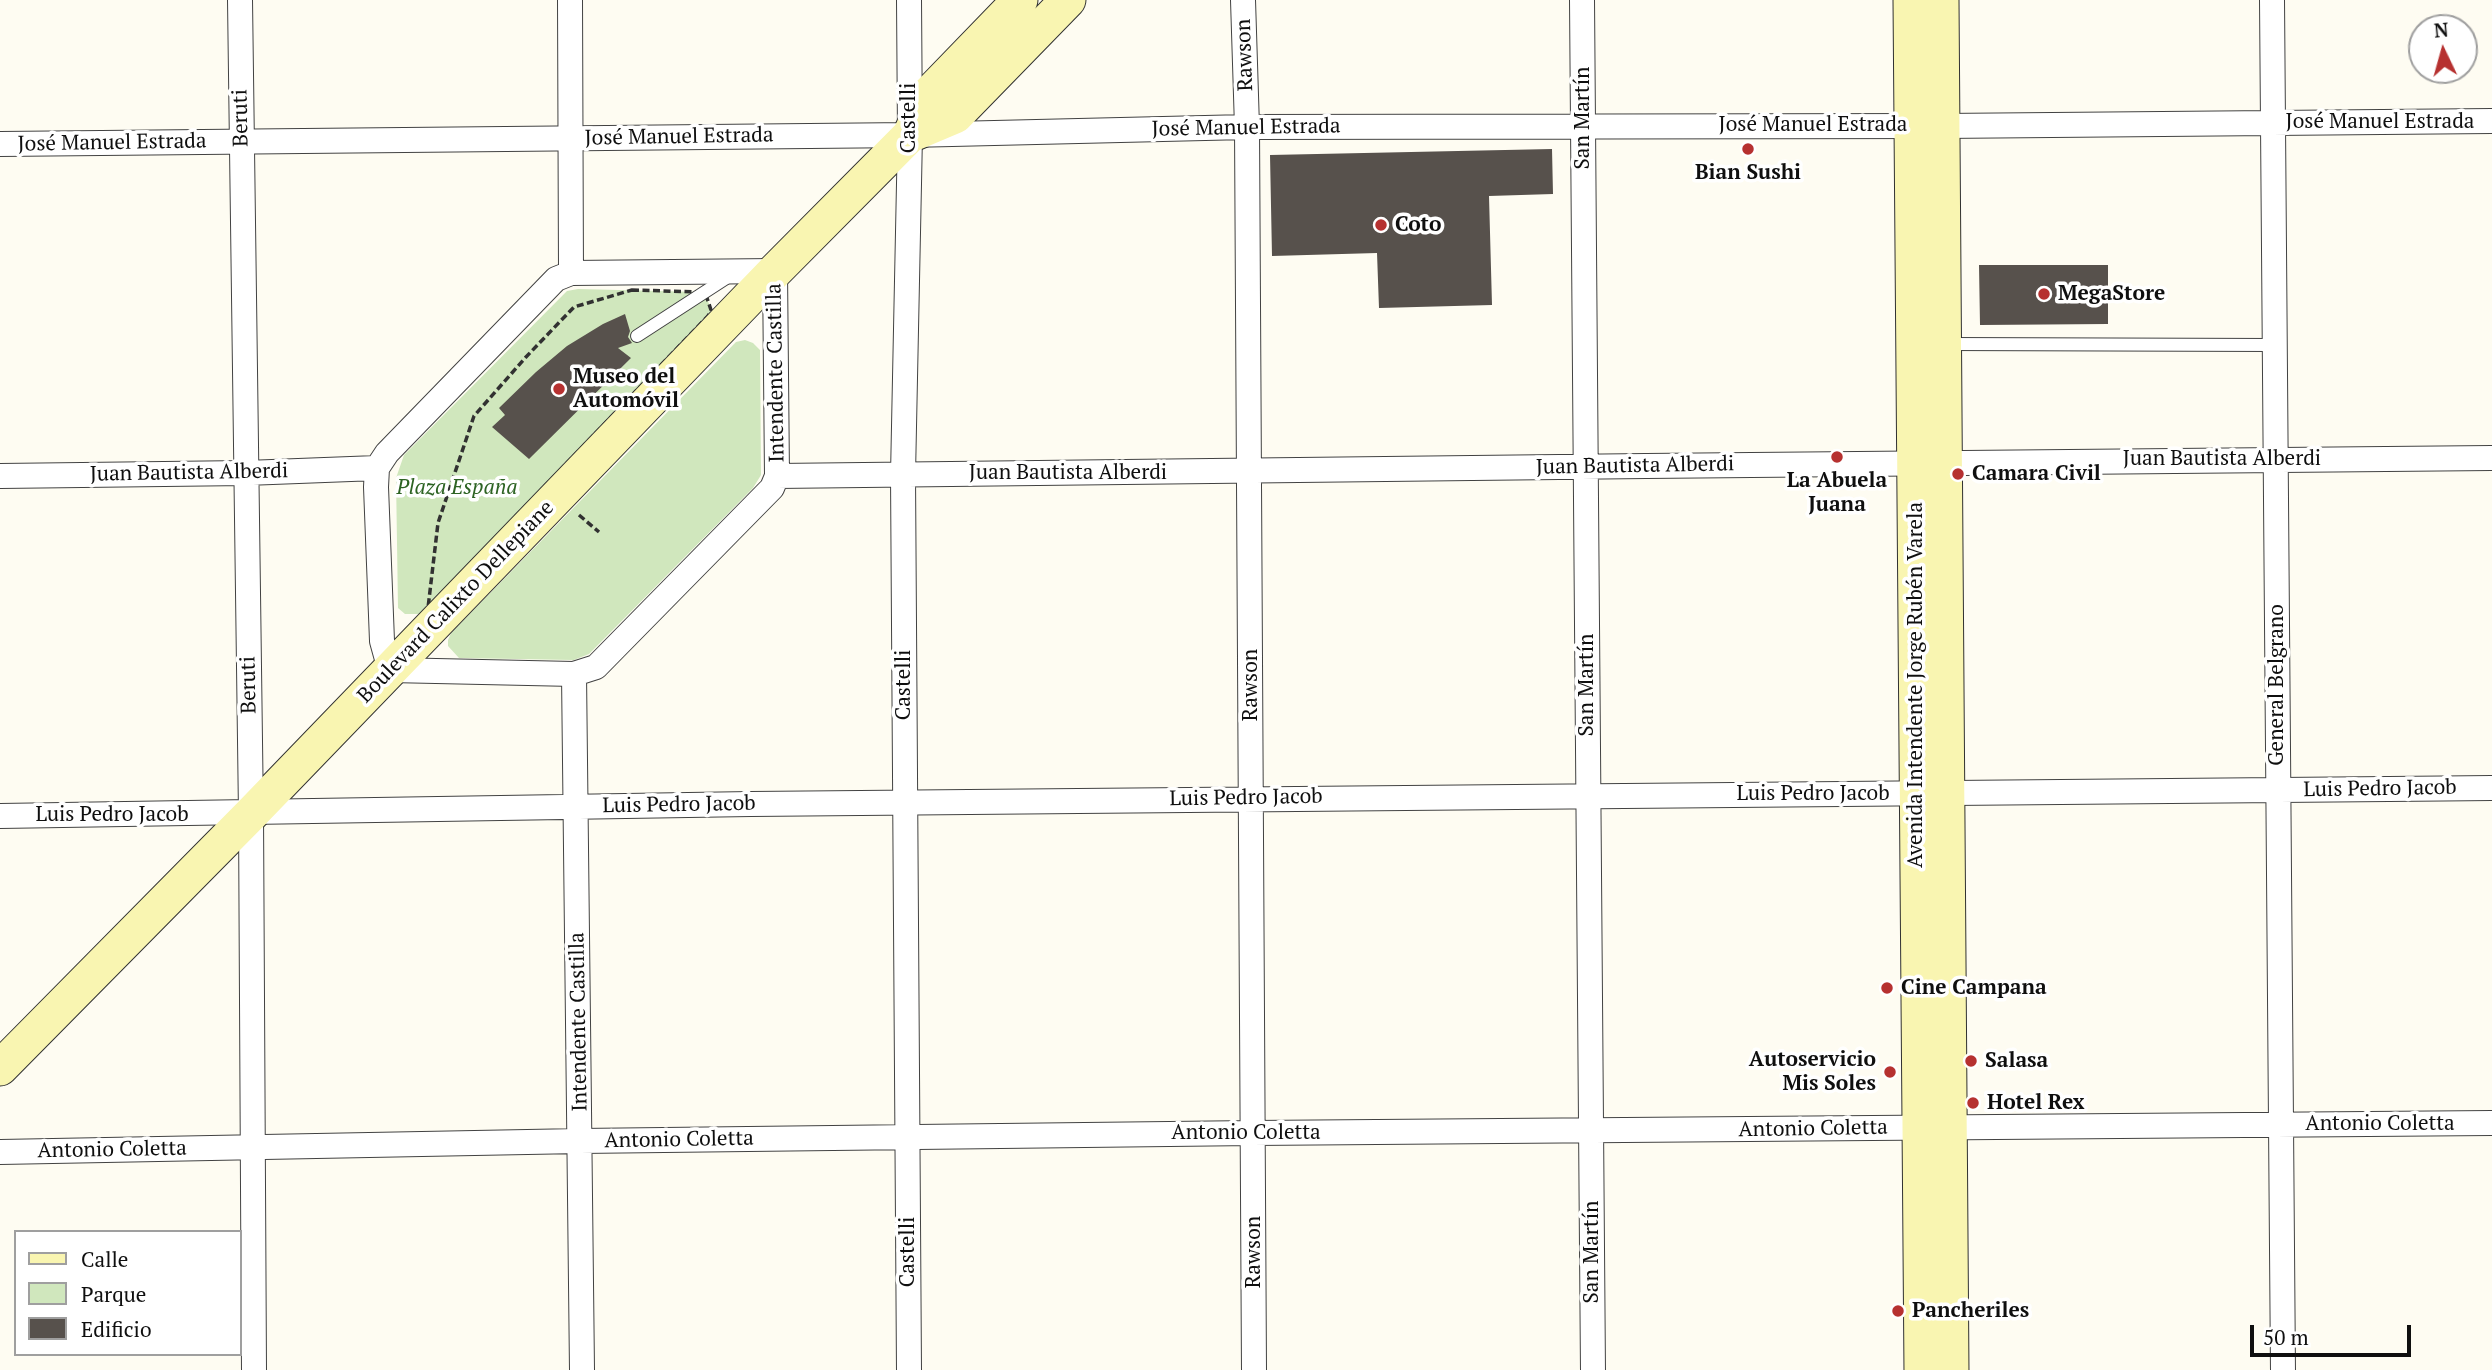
<!DOCTYPE html>
<meta charset="utf-8">
<style>
body{margin:0}
#map{position:relative;width:2492px;height:1370px;overflow:hidden;background:#fefcf2;font-family:"PT Serif",serif}
canvas{display:block}
.legend{position:absolute;left:14px;top:1230px;width:228px;height:126px;box-sizing:border-box;background:#fff;border:2px solid #9f9f9f;margin:0;padding:9px 12px;list-style:none;font-size:21px;color:#0f0f0f}
.legend li{display:flex;align-items:center;gap:14px;height:35px}
.legend b{width:35px;border:2px solid #9f9f9f}
.north{position:absolute;left:2408px;top:14px;width:70px;height:70px;box-sizing:border-box;background:#fff;border:2px solid #9f9f9f;border-radius:50%;rotate:355deg;font-size:19px;font-weight:700;line-height:28px;text-align:center;color:#0f0f0f}
.north::after{content:'';display:block;margin:auto;width:24px;height:32px;background:#b63130;clip-path:polygon(50% 0,100% 100%,50% 72%,0 100%)}
.scale{position:absolute;left:2250px;top:1325px;width:161px;height:32px;box-sizing:border-box;border:4px solid #0f0f0f;border-top:0;padding-left:9px;font-size:21px;line-height:24px;white-space:nowrap;color:#0f0f0f;-webkit-text-stroke:5px #fff;paint-order:stroke}
</style>
<div id="map">
<canvas width="2492" height="1370"></canvas>
<ul class="legend">
<li><b style="height:9px;background:#f9f5b1"></b>Calle</li>
<li><b style="height:19px;background:#d0e7bd"></b>Parque</li>
<li><b style="height:19px;background:#57514c"></b>Edificio</li>
</ul>
<div class="north">N</div>
<div class="scale">50 m</div>
</div>
<script>
const c = document.querySelector('canvas').getContext('2d');
c.lineJoin = 'round';
function paint(path, color) { c.fillStyle = color; c.fill(path, 'evenodd'); }
function stroke(path, color, width, dash) { c.strokeStyle = color; c.lineWidth = width; c.lineCap = dash ? 'butt' : 'round'; c.setLineDash(dash || []); c.stroke(path); }
function label(font, color, halo, rows, align = 'center') {
  c.font = font + ' "PT Serif",serif'; c.lineWidth = 7; c.setLineDash([]); c.textBaseline = 'middle'; c.strokeStyle = halo; c.fillStyle = color; for (const [text, x, y, turn = 0] of rows) {
    c.save(); c.translate(x, y); c.rotate((+turn || 0) * Math.PI / 180); c.textAlign = isNaN(turn) ? turn : align; if (halo) c.strokeText(text, 0, 0); c.fillText(text, 0, 0); c.restore();
  }
}
const green = new Path2D(`
 M 578,289 L 700,292 L 707,298 L 711,310 L 708,316 L 420,614 L 405,614 L 398,608 L 396,478 L 404,455 L 567,291 Z
 M 745,340 L 753,343 L 760,350 L 761,475 L 753,488 L 589,654 L 574,660 L 459,658 L 448,646 L 448,640 L 451,633 L 736,342 Z`);
const building = new Path2D(`
 M 1552,149 L 1553,194 L 1489,196 L 1492,305 L 1379,308 L 1377,253 L 1272,256 L 1270,155 Z
 M 1979,265 L 2108,265 L 2108,324 L 1980,325 Z
 M 625,314 L 630,331 L 628,337 L 632,343 L 618,348 L 631,358 L 529,459 L 492,427 L 505,415 L 499,408 L 536,372 L 567,346 L 603,324 Z`);
const path = new Path2D(`
 M 632,290 L 700,292 L 707,298 L 711,310 L 708,316 L 428,608 L 438,523 L 474,416 L 526,357 L 574,307 Z
 M 579,515 L 599,532`);
const lane = new Path2D(`
 M 637,336 L 731,275
 M 1947,344 L 2274,345`);
const street = new Path2D(`
 M 240,0 L 251,814 L 254,1370
 M 570,0 L 571,273
 M 909,0 L 910,135 L 903,475 L 909,1370
 M 1243,0 L 1247,127 L 1254,1370
 M 1582,0 L 1593,1370
 M 2272,0 L 2283,1370
 M 0,144 L 910,135 L 1247,127 L 1942,126 L 2492,121
 M 775,271 L 777,476 L 772,488 L 596,667 L 574,674 L 390,670 L 382,641 L 376,487 L 377,468 L 387,453 L 556,279 L 571,273 Z
 M 0,476 L 246,473 L 377,468
 M 777,476 C 1349,471 1920,461 2492,458
 M 574,674 L 582,1370
 M 0,816 C 251,814 501,807 751,804 C 1332,797 1912,794 2492,788
 M 0,1152 L 580,1141 L 1253,1133 L 2492,1123`);
const secondary = new Path2D(`
 M 1911,0 L 1922,1370
 M 1941,0 L 1951,1370
 M 910,135 L 955,116 L 1068,0
 M 0,1068 L 251,814 L 775,271 L 910,135 L 930,93 L 1020,0`);
const markers = [
 [1748,149,7,"#b63130"],
 [1381,225,7,"#b63130"],
 [2044,294,7,"#b63130"],
 [559,389,7,"#b63130"],
 [1837,457,7,"#b63130"],
 [1958,474,7,"#b63130"],
 [1887,988,7,"#b63130"],
 [1971,1061,7,"#b63130"],
 [1890,1072,7,"#b63130"],
 [1973,1103,7,"#b63130"],
 [1898,1311,7,"#b63130"]
];
const streetNames = [
 ["Rawson",1245,55,-92],
 ["Beruti",241,118,-91],
 ["Castelli",909,118,-90],
 ["San Martín",1583,118,-90],
 ["José Manuel Estrada",2380,122],
 ["José Manuel Estrada",1813,125],
 ["José Manuel Estrada",1246,128,-1],
 ["José Manuel Estrada",679,137,-1],
 ["José Manuel Estrada",112,143,-1],
 ["Intendente Castilla",776,373,-91],
 ["Juan Bautista Alberdi",2222,459],
 ["Juan Bautista Alberdi",1635,466,-1],
 ["Juan Bautista Alberdi",189,473,-1],
 ["Juan Bautista Alberdi",1068,473],
 ["Boulevard Calixto Dellepiane",456,602,-46],
 ["Beruti",249,685,-91],
 ["Castelli",904,685,-90],
 ["Rawson",1251,685,-90],
 ["San Martín",1587,685,-90],
 ["Avenida Intendente Jorge Rubén Varela",1916,685,-90],
 ["General Belgrano",2277,685,-90],
 ["Luis Pedro Jacob",2380,789,-1],
 ["Luis Pedro Jacob",1813,794],
 ["Luis Pedro Jacob",1246,798,-1],
 ["Luis Pedro Jacob",679,805,-1],
 ["Luis Pedro Jacob",112,815],
 ["Intendente Castilla",579,1022,-91],
 ["Antonio Coletta",2380,1124],
 ["Antonio Coletta",1813,1129,-1],
 ["Antonio Coletta",1246,1133],
 ["Antonio Coletta",679,1140,-1],
 ["Antonio Coletta",112,1150,-1],
 ["Castelli",908,1252,-90],
 ["Rawson",1254,1252,-90],
 ["San Martín",1592,1252,-90]
];
const poiNames = [
 ["Bian Sushi",1748,173,"center"],
 ["Coto",1395,225],
 ["MegaStore",2058,294],
 ["Museo del",573,377],
 ["Automóvil",573,401],
 ["Camara Civil",1972,474],
 ["La Abuela",1837,481,"center"],
 ["Juana",1837,505,"center"],
 ["Cine Campana",1901,988],
 ["Autoservicio",1876,1060,"right"],
 ["Mis Soles",1876,1084,"right"],
 ["Salasa",1985,1061],
 ["Hotel Rex",1987,1103],
 ["Pancheriles",1912,1311]
];
const parkNames = [
 ["Plaza España",457,488]
];
paint(green, '#d0e7bd');
paint(building, '#57514c');
stroke(lane, '#424242', 14);
stroke(street, '#424242', 26);
stroke(secondary, '#313131', 37);
stroke(path, '#313131', 3.5, [7, 3.5]);
stroke(lane, '#fff', 12);
stroke(street, '#fff', 24);
stroke(secondary, '#f9f5b1', 35);
for (const [x, y, r, color] of markers) { const dot = new Path2D(); dot.arc(x, y, r, 0, 2 * Math.PI); c.fillStyle = color; c.fill(dot); stroke(dot, '#fff', 2.5); }
label('21px', '#0f0f0f', '#fff', streetNames);
label('bold 21px', '#0f0f0f', '#fff', poiNames, 'left');
label('italic 21px', '#2d6323', '#fff', parkNames);
</script>
